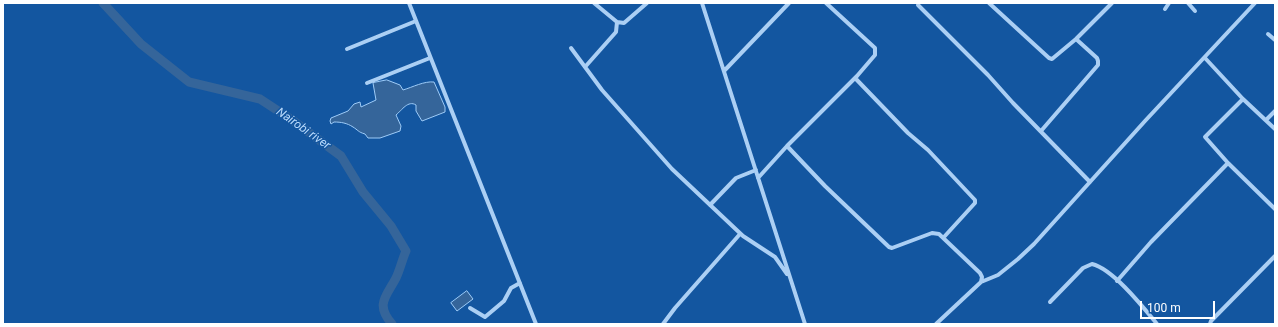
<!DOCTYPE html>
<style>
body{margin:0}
#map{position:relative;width:1278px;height:327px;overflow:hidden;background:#1356a0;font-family:Roboto,sans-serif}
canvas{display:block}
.frame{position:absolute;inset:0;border:4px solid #fff;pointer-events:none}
.scale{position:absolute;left:1140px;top:301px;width:75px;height:18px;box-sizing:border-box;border:2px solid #fff;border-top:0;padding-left:5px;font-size:12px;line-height:14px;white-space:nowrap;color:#fff;-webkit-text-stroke:3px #1356a0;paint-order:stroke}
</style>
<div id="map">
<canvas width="1278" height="327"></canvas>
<div class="frame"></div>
<div class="scale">100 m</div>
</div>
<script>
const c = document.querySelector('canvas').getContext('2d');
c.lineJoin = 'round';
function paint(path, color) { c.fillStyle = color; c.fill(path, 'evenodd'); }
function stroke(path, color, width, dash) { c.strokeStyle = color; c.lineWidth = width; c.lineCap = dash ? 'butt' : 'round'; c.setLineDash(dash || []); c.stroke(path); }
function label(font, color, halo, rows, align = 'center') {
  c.font = font + ' Roboto,sans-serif'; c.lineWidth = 3; c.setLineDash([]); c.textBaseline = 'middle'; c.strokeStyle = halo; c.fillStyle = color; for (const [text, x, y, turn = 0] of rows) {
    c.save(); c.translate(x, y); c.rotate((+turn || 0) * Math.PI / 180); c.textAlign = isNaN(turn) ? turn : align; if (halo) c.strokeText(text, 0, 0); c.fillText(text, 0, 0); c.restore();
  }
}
const water = new Path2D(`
 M 387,80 L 400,85 L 403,90 C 413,87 424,81 434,82 L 445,107 L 445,112 L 422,121 L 416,111 L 416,105 C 408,100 402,110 396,115 L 401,126 L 400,131 L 380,138 L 368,138 L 365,134 C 358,132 358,130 353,127 C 347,123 341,122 334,122 L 331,124 L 330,121 L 331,118 L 348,111 L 354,104 L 360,102 L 361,107 L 376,100 L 373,83 Z
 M 467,291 L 473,299 L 457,311 L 451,303 Z`);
const river = new Path2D(`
 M 103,3 L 141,44 L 189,82 L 260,99 L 292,120 L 341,156 L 363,192 L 391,226 L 406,251 C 402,260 400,270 396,278 C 386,297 375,304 392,324`);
const minor = new Path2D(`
 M 409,3 L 536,324
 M 594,3 L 617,22 L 624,23 L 647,3
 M 702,3 L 805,324
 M 989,3 L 1049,58 L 1052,59 L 1076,39 L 1112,3
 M 1188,3 L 1195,11
 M 918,5 L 988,75 L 1013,103 L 1090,182
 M 1165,9 L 1169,3
 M 1268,34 L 1275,40
 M 571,48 L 602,90 L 672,169 L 743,236 L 775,257 L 787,274
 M 347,49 L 416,21
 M 1205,58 L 1243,99 L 1275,129
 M 585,67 L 616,32 L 617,22
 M 724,71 L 789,3
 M 855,78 L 908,133 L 928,150 L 975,200 L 975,203 L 944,237
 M 367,83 L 430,58
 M 1266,120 L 1275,111
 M 1041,131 L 1098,65 L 1098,61 L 1097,58 L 1076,39
 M 787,146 L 825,186 L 889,247 L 892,248 L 932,233 L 939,234 L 980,273 L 982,277 L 981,282 L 936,324
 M 1228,163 L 1275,209
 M 758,178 L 787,146 L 857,76 L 875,55 L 875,48 L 826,3
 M 710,205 L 736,178 L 756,170
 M 1117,281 L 1151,242 L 1228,163 L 1205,137 L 1243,99
 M 981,282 L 998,275 L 1018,259 L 1034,244 L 1145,121 L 1255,3
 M 1050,302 L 1083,268 L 1092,264 C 1113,269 1143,307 1157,324
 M 470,308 L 485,317 L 504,301 L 511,288 L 520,283
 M 663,324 L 675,308 L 740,234
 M 1210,324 L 1211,321 L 1275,256`);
const waterNames = [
 ["Nairobi river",303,129,35]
];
paint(water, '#35659a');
stroke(water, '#9ecbf7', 1);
stroke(river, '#35659a', 9);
stroke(minor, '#abcff4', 4);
label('italic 12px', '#b8d9fb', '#1356a0', waterNames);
</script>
